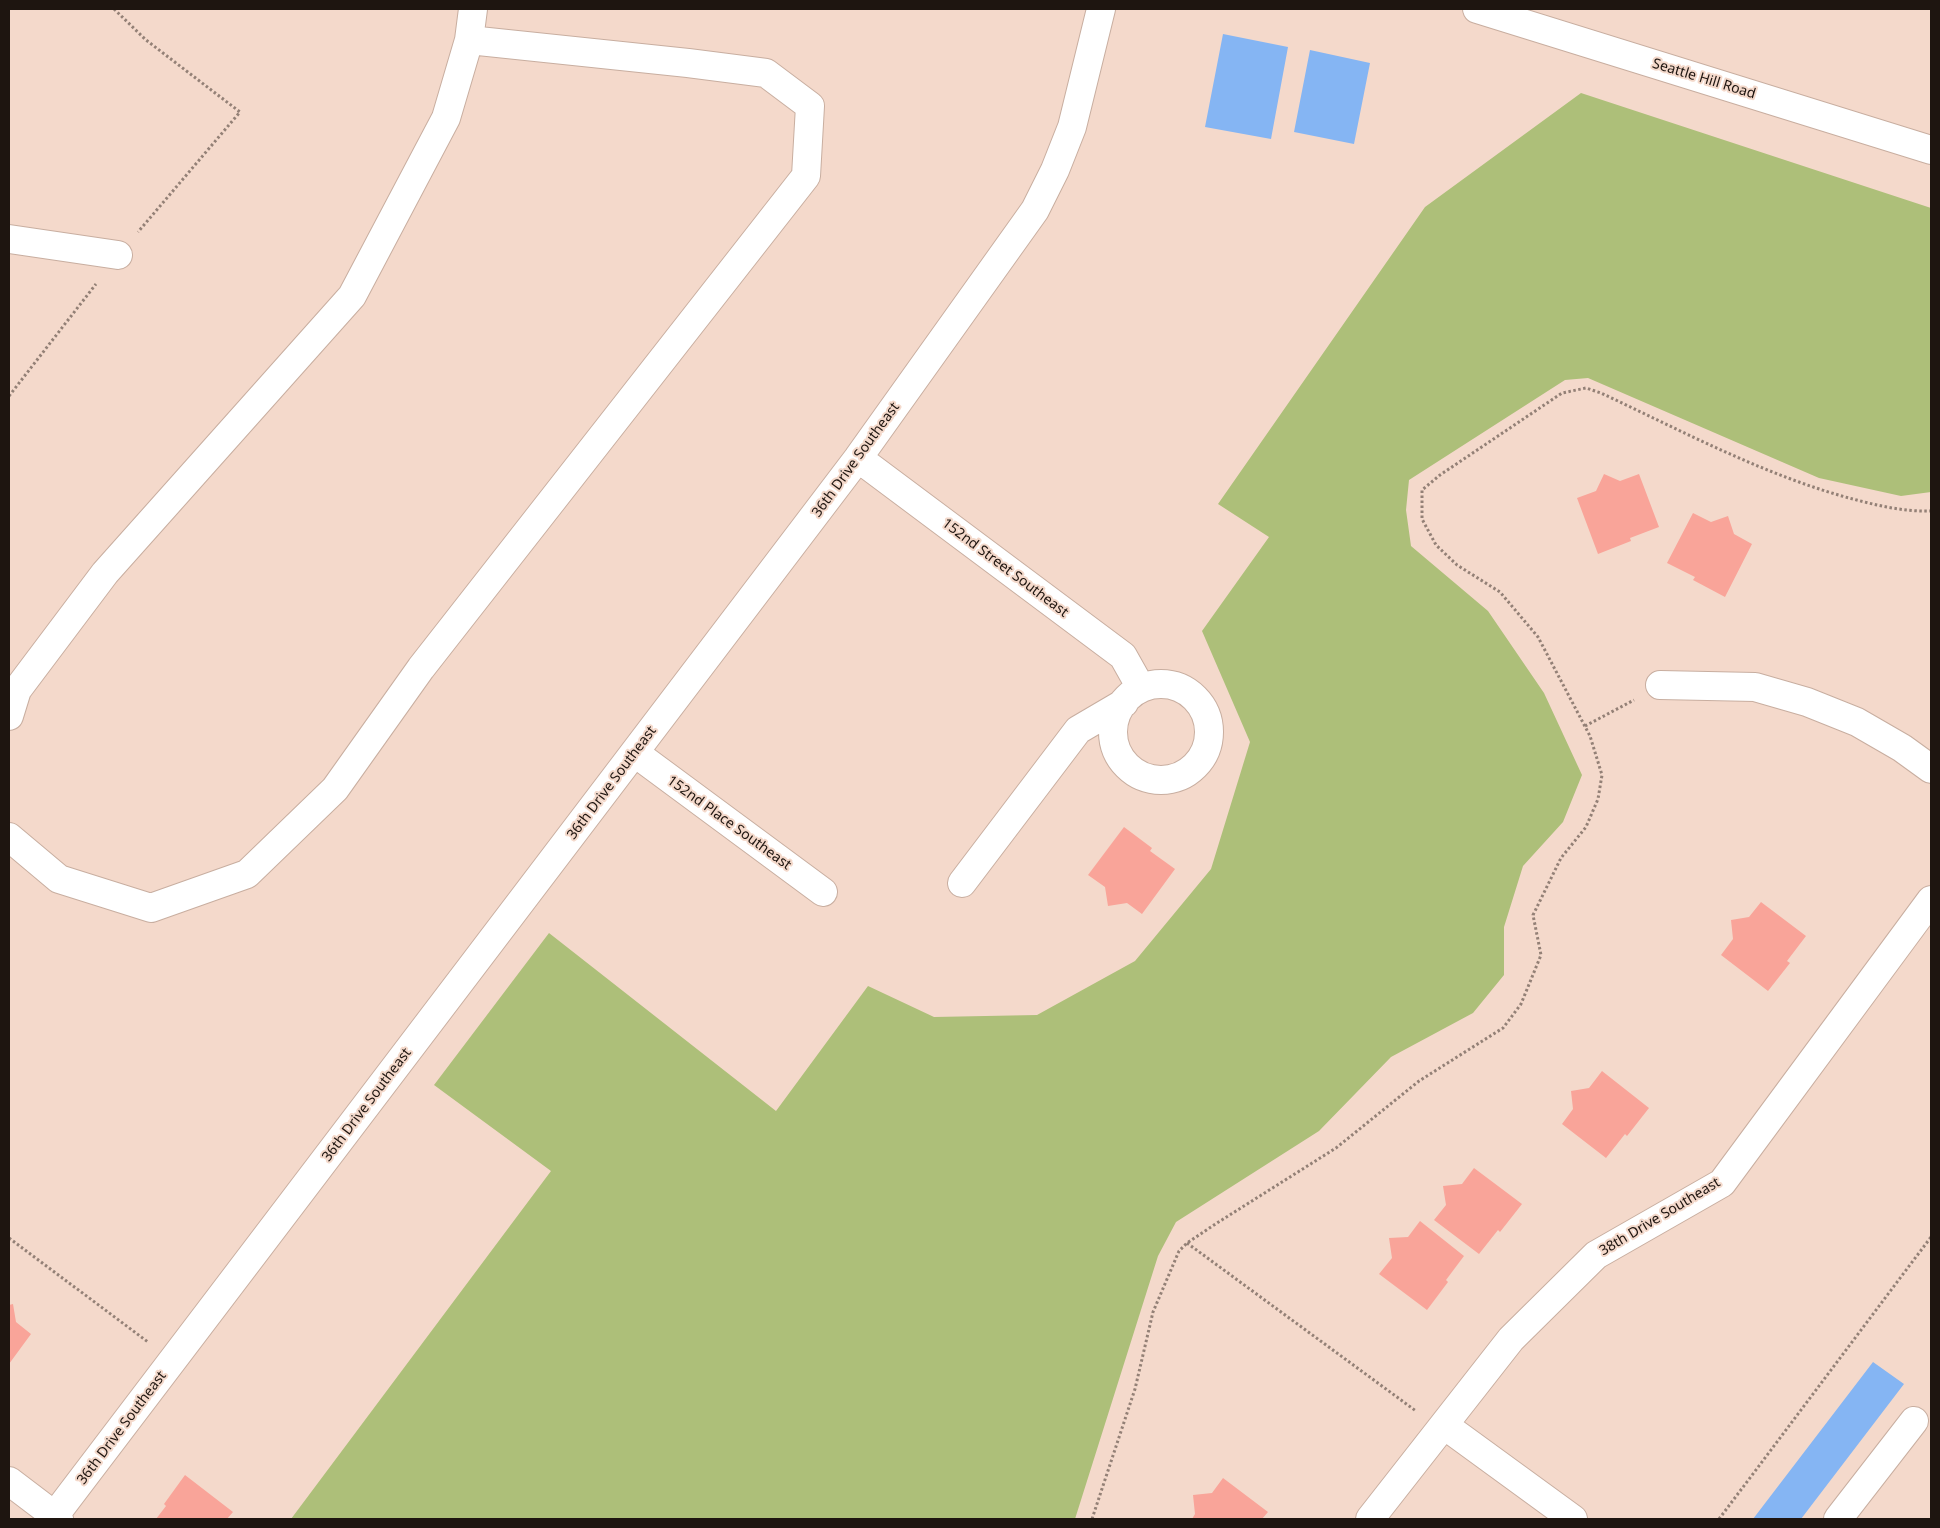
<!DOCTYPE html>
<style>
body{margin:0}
#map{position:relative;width:1940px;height:1528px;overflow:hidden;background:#f4d9cb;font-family:"Noto Sans",sans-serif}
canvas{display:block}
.frame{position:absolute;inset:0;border:10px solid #1e1510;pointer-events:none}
</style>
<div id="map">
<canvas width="1940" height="1528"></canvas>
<div class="frame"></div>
</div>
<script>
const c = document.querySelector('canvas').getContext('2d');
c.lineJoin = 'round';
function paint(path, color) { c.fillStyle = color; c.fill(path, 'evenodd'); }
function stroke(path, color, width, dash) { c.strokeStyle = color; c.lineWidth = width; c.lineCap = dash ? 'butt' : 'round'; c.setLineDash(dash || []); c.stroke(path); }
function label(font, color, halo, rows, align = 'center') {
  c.font = font + ' "Noto Sans",sans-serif'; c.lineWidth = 4; c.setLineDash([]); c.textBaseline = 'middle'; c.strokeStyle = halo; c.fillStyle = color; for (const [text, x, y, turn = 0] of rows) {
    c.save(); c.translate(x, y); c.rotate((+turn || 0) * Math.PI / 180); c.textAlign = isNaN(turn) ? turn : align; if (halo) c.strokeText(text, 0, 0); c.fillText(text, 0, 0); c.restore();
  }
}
const green = new Path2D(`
 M 1581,93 L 1931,208 L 1931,492 L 1901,496 L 1819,478 L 1588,378 L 1565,380 L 1409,480 L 1406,510 L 1411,546 L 1488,611 L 1544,693 L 1582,775 L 1563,822 L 1523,866 L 1504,927 L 1504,975 L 1473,1013 L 1391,1057 L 1319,1131 L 1176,1222 L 1158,1256 L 1075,1519 L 291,1519 L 551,1171 L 434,1085 L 549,933 L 776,1111 L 868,986 L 934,1017 L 1037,1015 L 1135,961 L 1211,869 L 1250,742 L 1202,631 L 1269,537 L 1218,504 L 1425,207 Z`);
const water = new Path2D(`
 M 1223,34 L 1288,47 L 1271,139 L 1205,127 Z
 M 1310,50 L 1370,63 L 1354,144 L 1294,132 Z
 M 1873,1362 L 1904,1384 L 1801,1519 L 1753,1519 Z`);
const building = new Path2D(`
 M 1604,474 L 1620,481 L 1639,474 L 1659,527 L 1630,538 L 1631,541 L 1598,554 L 1577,498 L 1596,491 Z
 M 1693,513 L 1711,522 L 1728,516 L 1734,534 L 1752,544 L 1725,597 L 1693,580 L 1695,577 L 1667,563 Z
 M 1124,827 L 1152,848 L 1150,851 L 1175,869 L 1142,914 L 1127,903 L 1108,906 L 1105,887 L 1088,875 Z
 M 1761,902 L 1806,936 L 1787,961 L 1790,963 L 1768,991 L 1721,955 L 1733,939 L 1731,920 L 1749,917 Z
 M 1602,1071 L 1649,1108 L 1627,1136 L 1625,1134 L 1606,1158 L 1562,1124 L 1573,1109 L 1571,1091 L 1589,1088 Z
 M 1474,1168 L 1522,1204 L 1500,1232 L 1498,1230 L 1479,1254 L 1434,1220 L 1446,1205 L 1443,1186 L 1462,1184 Z
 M 1420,1221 L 1464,1256 L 1446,1280 L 1448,1282 L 1427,1310 L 1379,1274 L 1392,1258 L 1389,1238 L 1408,1237 Z
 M 13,1304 L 16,1322 L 31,1334 L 9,1364 L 9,1305 Z
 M 185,1475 L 233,1512 L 227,1519 L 156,1519 L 166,1506 L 164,1504 Z
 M 1223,1478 L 1268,1512 L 1262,1519 L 1192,1519 L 1195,1514 L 1193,1495 L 1212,1493 Z`);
const path = new Path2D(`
 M 114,9 L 146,40 L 240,112 L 138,232
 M 9,396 L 96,284
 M 1585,726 L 1634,700
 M 9,1238 L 148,1342
 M 1187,1243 L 1416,1411
 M 1092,1519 L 1135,1389 L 1153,1312 L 1179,1251 L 1187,1243 L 1217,1223 L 1336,1148 L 1419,1081 L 1503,1028 L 1521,1004 L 1541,955 L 1533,915 L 1561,858 L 1586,827 L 1598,799 L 1602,775 L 1590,736 L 1538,637 L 1500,592 L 1457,565 L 1436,545 L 1422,519 L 1422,490 L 1440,475 L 1562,393 L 1586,388 L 1601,393 C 1682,431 1762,474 1849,498 C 1875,505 1904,512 1931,511
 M 1719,1519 L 1931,1237`);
const minor = new Path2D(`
 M 9,239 L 118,255
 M 858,458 L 1123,656 L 1141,688
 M1113 732a48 48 0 1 1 96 0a48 48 0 1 1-96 0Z
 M 1660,685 L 1755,687 L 1807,702 L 1857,722 L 1902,748 L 1931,769
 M 9,716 L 17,690 L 105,573 L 352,296 L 446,118 L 469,40 L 473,9
 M 635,753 L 823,892
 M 9,837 L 59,879 L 151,908 L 247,874 L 335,789 L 421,668 L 806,176 L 810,106 L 766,73 L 688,63 L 469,40
 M 962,883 L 1078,730 L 1124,703
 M 1444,1425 L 1573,1519
 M 9,1481 L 59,1519
 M 52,1519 L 858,458 L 1035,210 L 1055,170 L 1072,127 L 1101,9
 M 1370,1519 L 1511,1339 L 1596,1255 L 1722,1183 L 1931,900
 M 1838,1519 L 1914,1421`);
const major = new Path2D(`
 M 1477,9 L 1931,150`);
const streetNames = [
 ["Seattle Hill Road",1704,79,17],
 ["36th Drive Southeast",856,460,-54],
 ["152nd Street Southeast",1005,568,37],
 ["36th Drive Southeast",612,783,-53],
 ["152nd Place Southeast",729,823,36],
 ["36th Drive Southeast",367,1105,-53],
 ["38th Drive Southeast",1660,1217,-31],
 ["36th Drive Southeast",122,1428,-53]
];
paint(green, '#adbf79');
paint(water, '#85b5f3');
paint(building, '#f9a499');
stroke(minor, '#c8aea0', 30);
stroke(major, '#c8aea0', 30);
stroke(path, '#938076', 3, [2.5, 2.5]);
stroke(minor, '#fff', 28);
stroke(major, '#fff', 28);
label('14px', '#1e1510', '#f4d9cb', streetNames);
</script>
